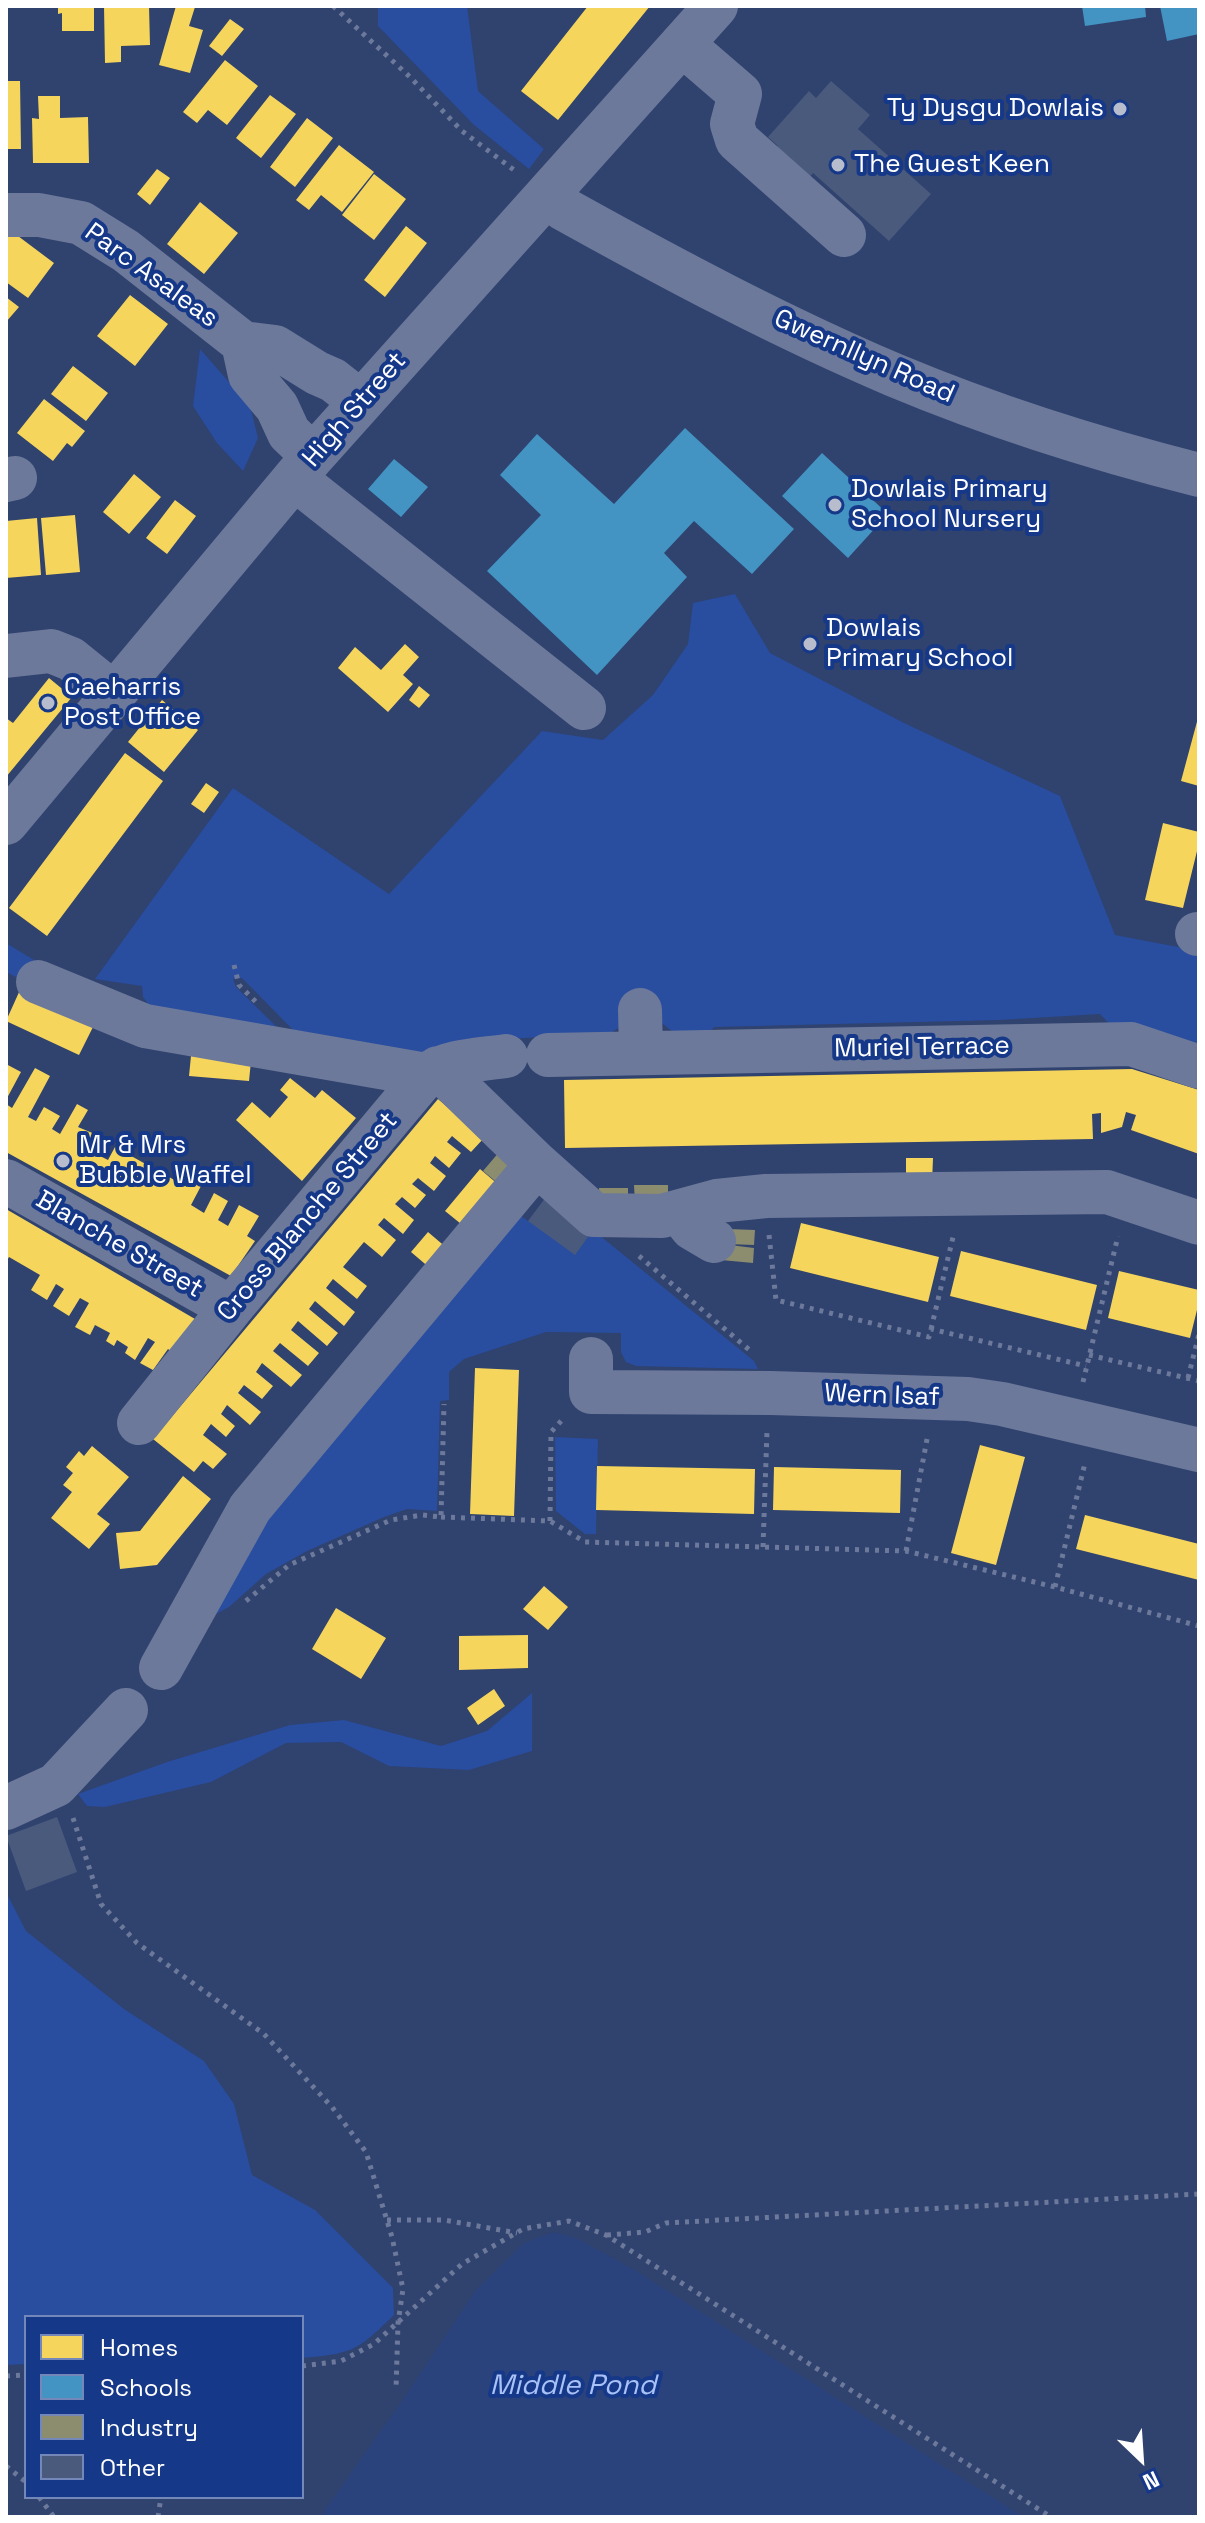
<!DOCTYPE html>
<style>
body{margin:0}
#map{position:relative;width:1205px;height:2523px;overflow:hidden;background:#30426e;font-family:"Space Grotesk",sans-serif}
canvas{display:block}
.frame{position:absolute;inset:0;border:8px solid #fff;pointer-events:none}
.legend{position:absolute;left:24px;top:2315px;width:280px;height:184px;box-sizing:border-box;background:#163888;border:2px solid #7388b8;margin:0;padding:10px 14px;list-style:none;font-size:24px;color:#fff}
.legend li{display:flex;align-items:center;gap:16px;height:40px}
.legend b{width:40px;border:2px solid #7388b8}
.north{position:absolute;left:1101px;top:2419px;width:80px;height:80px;-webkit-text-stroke:6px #163888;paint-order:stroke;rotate:155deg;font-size:22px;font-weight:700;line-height:32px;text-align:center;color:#fff}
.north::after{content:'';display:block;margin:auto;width:28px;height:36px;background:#fff;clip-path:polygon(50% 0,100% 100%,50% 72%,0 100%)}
</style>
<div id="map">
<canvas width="1205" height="2523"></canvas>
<div class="frame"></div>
<ul class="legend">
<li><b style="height:22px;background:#f6d55c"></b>Homes</li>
<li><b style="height:22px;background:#4393c3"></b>Schools</li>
<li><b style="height:22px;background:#8c8c6e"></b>Industry</li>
<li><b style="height:22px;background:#4a5a7d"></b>Other</li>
</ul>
<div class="north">N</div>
</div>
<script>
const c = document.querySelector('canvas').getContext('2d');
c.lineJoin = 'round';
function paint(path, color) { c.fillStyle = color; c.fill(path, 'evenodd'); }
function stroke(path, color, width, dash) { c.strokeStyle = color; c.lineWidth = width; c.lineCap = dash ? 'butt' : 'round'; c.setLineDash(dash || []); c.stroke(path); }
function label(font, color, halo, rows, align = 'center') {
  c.font = font + ' "Space Grotesk",sans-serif'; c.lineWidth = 8; c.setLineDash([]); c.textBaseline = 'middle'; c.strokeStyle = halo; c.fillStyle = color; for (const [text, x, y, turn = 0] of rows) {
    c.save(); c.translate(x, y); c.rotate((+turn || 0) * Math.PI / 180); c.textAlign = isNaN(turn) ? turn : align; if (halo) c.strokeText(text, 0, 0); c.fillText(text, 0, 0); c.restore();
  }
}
const green = new Path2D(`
 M 378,6 L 467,6 L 478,91 L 544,149 L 529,169 L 474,125 L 378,26 Z
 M 200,349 L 250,406 L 258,438 L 243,471 L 217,443 L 193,406 Z
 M 735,594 L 770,653 L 904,723 L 1060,796 L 1115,935 L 1199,951 L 1199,1048 L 1116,1031 L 1100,1014 L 999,1020 L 715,1027 C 696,1043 676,1038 659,1020 L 620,1027 L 609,1034 L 461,1041 L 414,1057 L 295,1032 L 242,978 L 233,979 L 236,987 L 285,1035 L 152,1009 L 143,997 L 142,986 L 95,979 L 233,788 L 389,894 L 542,731 L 603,740 L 653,695 L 688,644 L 693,603 Z
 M 6,943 L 34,960 L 20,979 L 6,972 Z
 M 515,1212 L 528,1221 L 593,1230 L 754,1361 L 758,1369 L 636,1366 L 626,1362 L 621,1352 L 621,1333 L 546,1332 L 464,1359 L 449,1372 L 449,1400 L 440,1401 L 437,1511 L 407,1509 L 384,1517 L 307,1551 L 266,1574 L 229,1607 L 199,1623 L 244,1535 Z
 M 555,1437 L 598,1439 L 596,1534 L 585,1534 L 556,1511 Z
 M 532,1693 L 532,1751 L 469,1770 L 389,1766 L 341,1742 L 286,1743 L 211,1782 L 105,1807 L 87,1806 L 78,1794 L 167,1762 L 290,1725 L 344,1720 L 441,1746 L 487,1731 Z
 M 6,1892 L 26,1931 L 124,2009 L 204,2061 L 234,2104 L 252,2175 L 315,2210 L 393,2288 L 394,2315 C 358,2350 353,2354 302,2358 L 302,2317 L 26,2317 L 26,2364 L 6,2365 Z`);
const water = new Path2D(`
 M 554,2232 L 578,2239 L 636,2271 L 1023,2517 L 320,2517 L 402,2401 L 476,2290 L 524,2243 Z`);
const homes = new Path2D(`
 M 58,6 L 94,6 L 94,31 L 62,31 L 62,13 L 58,14 Z
 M 104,6 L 149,6 L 150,45 L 121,46 L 121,62 L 105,63 Z
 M 176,6 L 195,7 L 189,26 L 203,30 L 190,73 L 159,65 Z
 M 588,6 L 650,6 L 558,120 L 521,91 Z
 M 230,19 L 244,29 L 222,56 L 209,46 Z
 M 225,60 L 258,86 L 227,125 L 208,110 L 197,123 L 183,112 Z
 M 6,81 L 20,81 L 21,149 L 6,149 Z
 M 270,95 L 296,114 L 261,158 L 236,138 Z
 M 38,96 L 60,96 L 60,118 L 88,117 L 89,163 L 33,163 L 32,118 L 39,119 Z
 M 307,118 L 333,138 L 295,187 L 270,167 Z
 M 339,145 L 374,172 L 342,212 L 321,195 L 309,210 L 296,200 Z
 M 157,169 L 170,178 L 150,205 L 137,194 Z
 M 374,174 L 406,199 L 374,240 L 342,215 Z
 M 200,202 L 238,233 L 204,274 L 167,244 Z
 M 406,226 L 427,243 L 385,297 L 364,280 Z
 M 6,227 L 54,263 L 28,298 L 6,282 Z
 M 130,295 L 168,324 L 135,366 L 97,336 Z
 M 6,297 L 19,307 L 6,322 Z
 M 73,366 L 108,393 L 86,421 L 51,394 Z
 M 44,399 L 85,431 L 72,447 L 67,443 L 53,461 L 17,433 Z
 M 134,474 L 161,497 L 129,534 L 103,512 Z
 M 175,500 L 196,516 L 167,554 L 146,538 Z
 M 75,515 L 80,572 L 46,575 L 41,518 Z
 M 37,518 L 41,575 L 6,578 L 6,521 Z
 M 405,644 L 419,657 L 403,675 L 413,684 L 388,712 L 338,668 L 355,647 L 381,670 Z
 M 49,678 L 72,697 L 6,777 L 6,718 L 13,723 Z
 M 419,686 L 430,695 L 419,708 L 409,700 Z
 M 162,700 L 198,730 L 164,772 L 128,742 Z
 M 1198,718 L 1199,718 L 1199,786 L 1181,781 Z
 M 125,753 L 163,781 L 47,936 L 9,908 Z
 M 206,783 L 219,792 L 204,813 L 191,804 Z
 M 1163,823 L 1199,832 L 1199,843 L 1183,908 L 1145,900 Z
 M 20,990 L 94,1025 L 79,1055 L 6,1021 Z
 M 191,1056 L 251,1061 L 249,1081 L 189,1076 Z
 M 6,1064 L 21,1072 L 6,1100 Z
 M 35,1068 L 50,1076 L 28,1117 L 36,1121 L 44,1107 L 60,1116 L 52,1129 L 60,1134 L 77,1104 L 88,1110 L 78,1127 L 109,1140 L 100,1156 L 108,1160 L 115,1147 L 187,1187 L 190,1180 L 201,1186 L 191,1205 L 204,1213 L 214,1193 L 228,1201 L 218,1220 L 228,1226 L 239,1205 L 259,1216 L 247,1236 L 255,1241 L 231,1276 L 6,1152 L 6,1104 L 12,1108 Z
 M 1132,1069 L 1199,1090 L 1199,1154 L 1131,1130 L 1136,1115 L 1126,1112 L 1122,1127 L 1101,1133 L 1101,1113 L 1092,1114 L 1093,1139 L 565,1148 L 564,1080 Z
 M 290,1078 L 315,1098 L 322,1090 L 356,1118 L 302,1181 L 236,1120 L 252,1102 L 270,1118 L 288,1097 L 280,1090 Z
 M 438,1099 L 484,1138 L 471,1152 L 452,1136 L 447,1142 L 461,1153 L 449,1168 L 435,1156 L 430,1163 L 446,1176 L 434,1191 L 418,1178 L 412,1184 L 426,1195 L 415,1208 L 402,1197 L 395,1204 L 414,1220 L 403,1234 L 384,1218 L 378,1225 L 396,1240 L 382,1257 L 364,1242 L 343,1267 L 367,1286 L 357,1299 L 333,1279 L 326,1288 L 355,1312 L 344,1326 L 315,1301 L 309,1309 L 338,1333 L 327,1346 L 298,1321 L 291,1330 L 319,1353 L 308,1366 L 280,1343 L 273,1351 L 302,1375 L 291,1387 L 262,1363 L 256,1372 L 273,1386 L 262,1399 L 244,1385 L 238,1393 L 261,1412 L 250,1425 L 227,1405 L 221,1414 L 235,1426 L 226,1437 L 211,1424 L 203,1435 L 227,1454 L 213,1469 L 203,1461 L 194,1472 L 153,1439 Z
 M 906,1158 L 933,1158 L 932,1183 L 906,1182 Z
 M 480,1169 L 500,1186 L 466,1228 L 445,1211 Z
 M 6,1209 L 195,1319 L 172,1352 L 168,1349 L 153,1370 L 140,1363 L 155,1342 L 148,1338 L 135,1360 L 125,1353 L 128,1347 L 117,1340 L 114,1346 L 106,1341 L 110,1333 L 95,1325 L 90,1335 L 75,1327 L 89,1303 L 80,1298 L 69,1316 L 53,1306 L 64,1289 L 56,1284 L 47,1300 L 31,1290 L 40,1275 L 9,1257 L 6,1262 Z
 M 801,1223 L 939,1257 L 928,1302 L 790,1268 Z
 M 428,1232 L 448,1249 L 431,1269 L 411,1252 Z
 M 961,1251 L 1097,1285 L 1086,1330 L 950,1296 Z
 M 1119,1271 L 1199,1290 L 1199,1302 L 1190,1338 L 1108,1318 Z
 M 475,1368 L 519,1370 L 514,1516 L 470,1514 Z
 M 980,1445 L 1025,1457 L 996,1565 L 951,1553 Z
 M 92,1446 L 129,1477 L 97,1514 L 110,1524 L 89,1549 L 51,1518 L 72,1492 L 63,1485 L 73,1473 L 66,1467 L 79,1451 L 84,1456 Z
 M 597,1466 L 755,1469 L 754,1514 L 596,1510 Z
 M 774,1467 L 901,1470 L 900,1513 L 773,1510 Z
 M 183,1476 L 211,1499 L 157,1565 L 120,1569 L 116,1533 L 140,1531 Z
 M 1085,1515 L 1199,1544 L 1199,1580 L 1076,1549 Z
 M 544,1586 L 568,1607 L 548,1630 L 523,1609 Z
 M 336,1608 L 386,1638 L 361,1679 L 312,1649 Z
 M 528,1635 L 528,1668 L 459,1670 L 459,1636 Z
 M 494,1689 L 505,1706 L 478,1725 L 467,1708 Z`);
const schools = new Path2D(`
 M 1082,6 L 1145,6 L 1146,17 L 1085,26 Z
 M 1160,6 L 1199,6 L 1199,34 L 1167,41 Z
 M 685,428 L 794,529 L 752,574 L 694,521 L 664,553 L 687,577 L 597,675 L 487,571 L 541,515 L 500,475 L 537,434 L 614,504 Z
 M 822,453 L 888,514 L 848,558 L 782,496 Z
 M 394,459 L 428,487 L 401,517 L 368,489 Z`);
const industry = new Path2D(`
 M 500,1151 L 517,1165 L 500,1185 L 483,1171 Z
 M 634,1185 L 668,1185 L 668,1204 L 635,1204 Z
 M 599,1188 L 628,1188 L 628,1204 L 600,1204 Z
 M 728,1229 L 755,1230 L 754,1245 L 727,1244 Z
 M 722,1244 L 754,1248 L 753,1263 L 721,1260 Z`);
const building = new Path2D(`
 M 831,81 L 870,115 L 858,129 L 931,194 L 889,241 L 813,173 L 801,187 L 768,157 L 778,146 L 768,137 L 809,91 L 816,98 Z
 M 546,1197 L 593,1230 L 575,1255 L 528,1221 Z
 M 57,1817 L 77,1872 L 26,1891 L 6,1836 Z`);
const path = new Path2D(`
 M 333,6 L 410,77 L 462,131 L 518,173
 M 234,965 L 239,985 L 259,1005
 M 769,1235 L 776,1300 L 929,1337 L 931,1329 L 1086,1366
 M 639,1256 L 753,1353
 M 931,1329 L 954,1233
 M 1089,1355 L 1199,1381
 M 1188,1378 L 1199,1334
 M 1083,1382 L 1118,1236
 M 441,1517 L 550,1521 L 585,1542 L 906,1551 L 1055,1587 L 1199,1626
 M 550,1521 L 551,1432 L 563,1419
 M 763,1547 L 767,1431
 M 906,1551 L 928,1434
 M 1055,1587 L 1085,1463
 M 246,1601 L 289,1565 L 391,1520 L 422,1515 L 441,1517 L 444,1404
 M 73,1818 L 101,1904 L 137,1943 L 264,2034 L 332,2107 L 366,2152 L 392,2237 L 403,2289 L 398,2323 L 396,2390
 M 387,2220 L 444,2220 L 517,2233
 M 607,2235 L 645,2232 L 666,2223 L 1199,2194
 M 302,2366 L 341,2361 L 374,2344 L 462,2264 L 523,2229 L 569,2221 L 606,2235 L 1051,2517
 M 6,2376 L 26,2375
 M 6,2466 L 26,2482
 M 39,2497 L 54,2517
 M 158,2517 L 161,2497`);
const minor = new Path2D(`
 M 682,44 L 740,94 L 732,124 L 737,140 L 844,235
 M 547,196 L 564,209 C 672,269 781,327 894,375 C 992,416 1096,449 1199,475
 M 6,215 L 39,215 L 81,223 L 126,251 L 243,343 L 275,347 L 317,373 L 333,380 L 361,402
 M 243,343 L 250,375 L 277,407 L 289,433 L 313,456
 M 295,479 L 584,708
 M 6,480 L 15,478
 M 6,656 L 51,651 L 71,659 L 113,693
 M 6,823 L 313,456 L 716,6
 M 1197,934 L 1199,934
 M 38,982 L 145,1026 L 426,1075
 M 640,1010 L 641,1053
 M 548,1055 L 1131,1044 L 1199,1067
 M 438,1068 L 537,1164 L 594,1215 L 662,1216 L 717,1201 L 766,1196 L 1107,1192 L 1199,1223
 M 6,1181 L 231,1308
 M 680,1213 L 692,1228 L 714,1241
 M 591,1359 L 591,1392 L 771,1393 L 968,1399 L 1002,1404 L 1199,1450
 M 139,1423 L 231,1308 L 426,1075 C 450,1060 478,1060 506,1056
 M 161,1668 L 250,1508 L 537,1164
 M 6,1808 L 56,1785 L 126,1710`);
const markers = [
 [1120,109,8,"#b7bdcc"],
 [838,165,8,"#b7bdcc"],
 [835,505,8,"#b7bdcc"],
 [810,644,8,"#b7bdcc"],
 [48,703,8,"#b7bdcc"],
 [63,1161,8,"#b7bdcc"]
];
const poiNames = [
 ["Ty Dysgu Dowlais",1104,109,"right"],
 ["The Guest Keen",854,165],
 ["Dowlais Primary",851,490],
 ["School Nursery",851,520],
 ["Dowlais",826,629],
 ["Primary School",826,659],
 ["Caeharris",64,688],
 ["Post Office",64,718],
 ["Mr & Mrs",79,1146],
 ["Bubble Waffel",79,1176]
];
const streetNames = [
 ["Parc Asaleas",151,276,36],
 ["Gwernllyn Road",864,357,24],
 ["High Street",355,410,-49],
 ["Muriel Terrace",922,1048,-1],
 ["Cross Blanche Street",308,1217,-50],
 ["Blanche Street",119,1245,30],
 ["Wern Isaf",882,1396,2]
];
const waterNames = [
 ["Middle Pond",573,2386]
];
paint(green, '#294d9f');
paint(water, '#2b437d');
paint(homes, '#f6d55c');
paint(schools, '#4393c3');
paint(industry, '#8c8c6e');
paint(building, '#4a5a7d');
stroke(path, '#6c799b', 5, [4, 6]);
stroke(minor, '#6c799b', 44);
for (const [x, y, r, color] of markers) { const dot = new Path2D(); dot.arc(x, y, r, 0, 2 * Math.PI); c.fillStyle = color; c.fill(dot); stroke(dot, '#163888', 3); }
label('26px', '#fff', '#163888', poiNames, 'left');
label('26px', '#fff', '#163888', streetNames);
label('italic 28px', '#a8c1f6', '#163888', waterNames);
</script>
